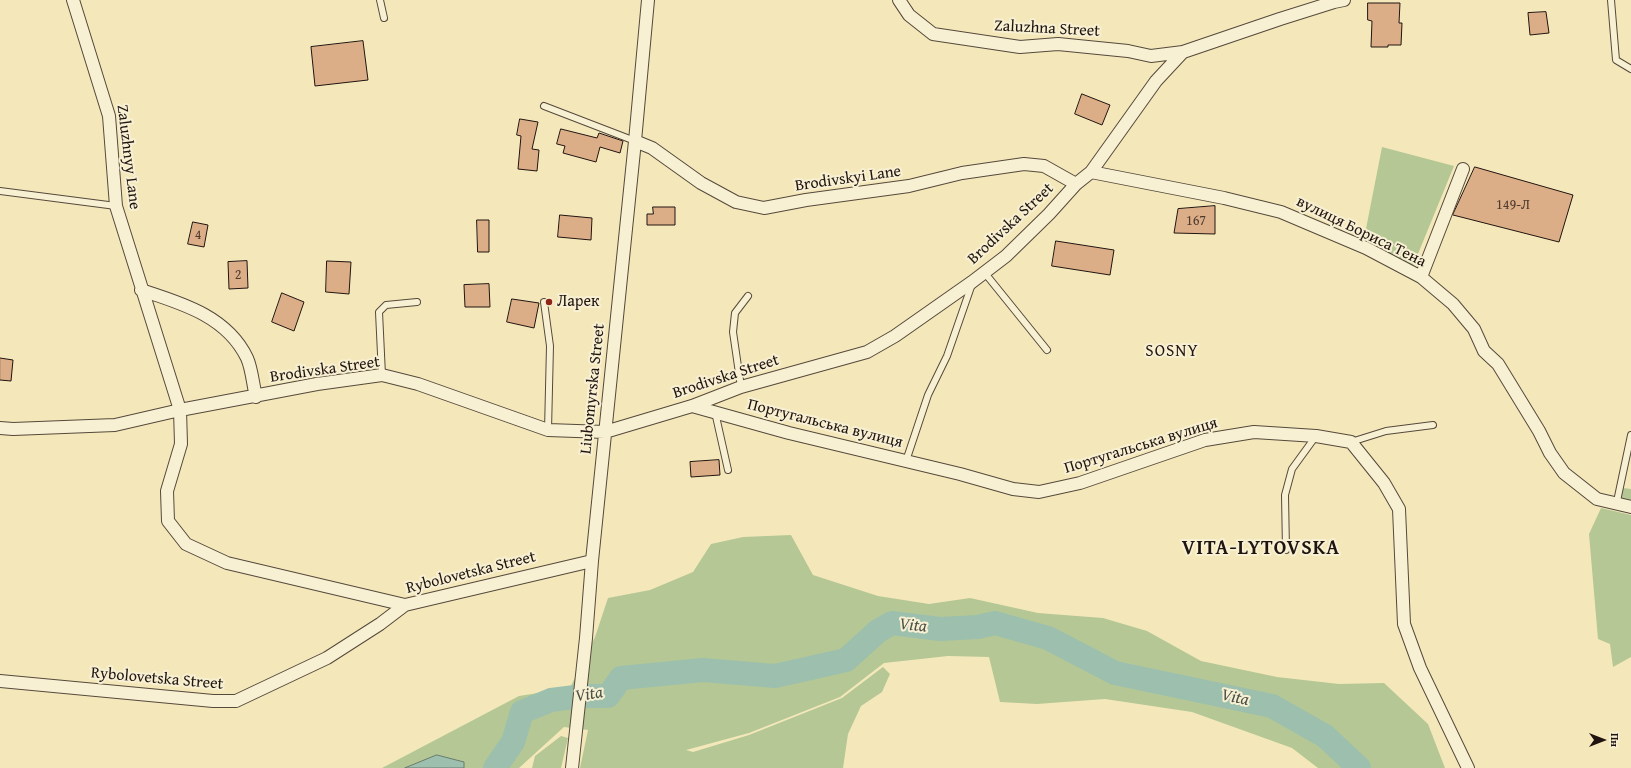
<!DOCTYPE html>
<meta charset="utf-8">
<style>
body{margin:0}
#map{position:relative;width:1631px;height:768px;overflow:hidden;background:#f4e8bb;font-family:"Gentium Book Plus",serif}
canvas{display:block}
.north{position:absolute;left:1583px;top:720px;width:40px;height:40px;-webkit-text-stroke:3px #f8f0d3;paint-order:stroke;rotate:90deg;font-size:11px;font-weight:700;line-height:16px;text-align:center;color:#201410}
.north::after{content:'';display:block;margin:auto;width:14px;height:18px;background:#201410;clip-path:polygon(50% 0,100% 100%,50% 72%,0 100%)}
</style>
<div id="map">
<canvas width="1631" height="768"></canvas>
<div class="north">Пн</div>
</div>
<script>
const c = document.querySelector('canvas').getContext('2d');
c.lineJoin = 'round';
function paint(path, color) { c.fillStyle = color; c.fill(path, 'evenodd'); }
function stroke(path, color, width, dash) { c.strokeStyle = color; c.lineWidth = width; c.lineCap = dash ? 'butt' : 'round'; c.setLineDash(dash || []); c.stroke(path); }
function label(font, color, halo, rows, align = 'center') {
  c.font = font + ' "Gentium Book Plus",serif'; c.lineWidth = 4; c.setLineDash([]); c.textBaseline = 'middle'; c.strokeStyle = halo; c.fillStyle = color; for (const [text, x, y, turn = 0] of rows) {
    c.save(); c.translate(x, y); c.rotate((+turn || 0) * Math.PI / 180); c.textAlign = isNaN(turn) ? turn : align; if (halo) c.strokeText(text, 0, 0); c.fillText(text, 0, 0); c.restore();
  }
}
const green = new Path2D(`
 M 1382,147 L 1454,166 L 1413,266 L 1364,239 Z
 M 1623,488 L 1631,489 L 1631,502 L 1621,500 Z
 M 1601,508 L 1631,515 L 1631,657 L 1613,667 L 1610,644 L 1598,639 L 1589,534 Z
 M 791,535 L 813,575 L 878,596 L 929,604 L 970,598 L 1038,613 L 1103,618 L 1147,631 L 1201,661 L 1277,677 L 1339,684 L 1384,683 L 1428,724 L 1445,768 L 1318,768 L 1292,748 L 1192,712 L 1105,699 L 1037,704 L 1000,702 L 989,657 L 948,656 L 884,663 L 840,697 L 749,733 L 686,750 L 693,752 L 749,735 L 842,698 L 883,667 L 890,674 L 882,692 L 861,706 L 848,734 L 843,768 L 580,768 L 588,730 L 564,727 L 519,768 L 382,768 L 519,696 L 570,688 L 595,637 L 608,598 L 650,590 L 693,572 L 711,544 L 743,537 Z
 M 561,736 L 568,738 L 561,768 L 532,768 L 535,756 Z`);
const water = new Path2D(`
 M 437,755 L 464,762 L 464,768 L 405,768 Z`);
const river = new Path2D(`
 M 495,768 L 513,742 L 522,712 L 551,700 L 583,696 L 608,696 L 621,678 L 703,670 L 775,676 L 846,660 L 878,631 L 892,623 L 940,629 L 978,627 L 995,623 L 1048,638 L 1115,673 L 1272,706 L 1325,736 L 1359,768`);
const building = new Path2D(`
 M 1368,3 L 1400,3 L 1399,23 L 1402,23 L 1401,45 L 1388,45 L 1388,47 L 1371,47 L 1372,21 L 1368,20 Z
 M 1546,12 L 1549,33 L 1530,35 L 1528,13 Z
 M 363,41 L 368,80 L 315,86 L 311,47 Z
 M 1082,94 L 1110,105 L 1102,125 L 1075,114 Z
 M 520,119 L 538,122 L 532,149 L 539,150 L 537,171 L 518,169 L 521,136 L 517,135 Z
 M 561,129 L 597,138 L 599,133 L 623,141 L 620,153 L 600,147 L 596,162 L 563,153 L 565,146 L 557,144 Z
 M 1475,167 L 1573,195 L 1559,242 L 1453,215 Z
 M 1215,206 L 1215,234 L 1174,233 L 1178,209 Z
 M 653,207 L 675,207 L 675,225 L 647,225 L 647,214 L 653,214 Z
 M 560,215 L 592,218 L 591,240 L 558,237 Z
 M 477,220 L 489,220 L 489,252 L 478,252 Z
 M 193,222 L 208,225 L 204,247 L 188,244 Z
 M 1056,241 L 1114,250 L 1110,275 L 1052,266 Z
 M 247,261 L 248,288 L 229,289 L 228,262 Z
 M 327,261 L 351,262 L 349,294 L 326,292 Z
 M 489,284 L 490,307 L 465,307 L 464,285 Z
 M 282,293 L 304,302 L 294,331 L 272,322 Z
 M 512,299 L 539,303 L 534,328 L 507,322 Z
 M 0,358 L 13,360 L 11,381 L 0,380 Z
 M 719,460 L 720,475 L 691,477 L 690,462 Z`);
const service = new Path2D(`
 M 380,0 L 384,18
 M 1611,0 L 1616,60 L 1631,69
 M 544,106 L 635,141
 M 0,191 L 116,206
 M 984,272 L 1047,350
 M 544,302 L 550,346 L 548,430
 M 382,375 L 379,312 L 386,305 L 417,302
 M 741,387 L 733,332 L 735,313 L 748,296
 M 715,412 L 728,470
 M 1351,442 L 1386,431 L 1433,425
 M 906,461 L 928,395 L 947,356 L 972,284
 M 1616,506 L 1631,435
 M 1286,550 L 1285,495 L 1292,469 L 1316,436`);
const minor = new Path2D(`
 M 73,0 L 109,116 L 116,206 L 180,410 L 181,444 L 167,491 L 168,521 L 186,544 L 227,563 L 405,605
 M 899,0 L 909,15 L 933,34 L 1020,47 L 1058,44 L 1128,51 L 1151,56 L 1183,52
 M 635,141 L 652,148 L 701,183 L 736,202 L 764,208 L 806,200 L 909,186 L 962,173 L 1024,164 L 1044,166 L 1076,184
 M 1091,172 L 1224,198 L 1281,212 L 1366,248 L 1421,277 L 1453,304 L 1474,329 L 1484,351 L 1498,364 L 1539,431 L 1550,453 L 1564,473 L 1597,499 L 1631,507
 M 1421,277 L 1463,169
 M 141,290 C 181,303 227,316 247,358 C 252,369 253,385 256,397
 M 692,406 L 789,433 L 960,474 L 1013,489 L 1039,492 L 1080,483 L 1205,440 L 1254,432 L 1316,436 L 1351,442 L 1384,483 L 1399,509 L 1404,624 L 1420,668 L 1468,768
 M 0,428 L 13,429 L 115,425 L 180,410 L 317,384 L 382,375 L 418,384 L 548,430 L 605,432 L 692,406 L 741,387 L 867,352 L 895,336 L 972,282 L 1006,256 L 1049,214 L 1076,184 L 1091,172 L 1156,81 L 1183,52 L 1280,19 L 1334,2 L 1344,0
 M 0,681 L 213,701 L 236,701 L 327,658 L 380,624 L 405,605 L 592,561
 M 572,768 L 586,638 L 592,561 L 635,141 L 648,0`);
const markers = [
 [549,302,4,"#8f2418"]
];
const numberNames = [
 ["149-Л",1513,205],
 ["167",1196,221],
 ["4",198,235],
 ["2",238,275]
];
const streetNames = [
 ["Zaluzhna Street",1047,29,3],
 ["Zaluzhnyy Lane",128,157,83],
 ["Brodivskyi Lane",848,179,-8],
 ["Brodivska Street",1011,224,-43],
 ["вулиця Бориса Тена",1361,232,26],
 ["Brodivska Street",325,370,-8],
 ["Brodivska Street",726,377,-18],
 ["Liubomyrska Street",593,389,-84],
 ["Португальська вулиця",825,424,14],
 ["Португальська вулиця",1141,446,-17],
 ["Rybolovetska Street",471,573,-14],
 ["Rybolovetska Street",157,679,5]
];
const poiNames = [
 ["Ларек",557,302]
];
const neighbourhoodNames = [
 ["SOSNY",1172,352]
];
const waterNames = [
 ["Vita",913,626,6],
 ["Vita",589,695,-9],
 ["Vita",1235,698,12]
];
const districtNames = [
 ["VITA-LYTOVSKA",1261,549]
];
paint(green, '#b5c795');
paint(water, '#9cc0ad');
stroke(water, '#6a7b6e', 1);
stroke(river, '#9cc0ad', 24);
paint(building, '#dcae88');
stroke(building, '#201410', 1);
stroke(service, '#55493b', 8);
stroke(minor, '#55493b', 14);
stroke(service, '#f8f0d3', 6);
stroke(minor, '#f8f0d3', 12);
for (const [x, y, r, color] of markers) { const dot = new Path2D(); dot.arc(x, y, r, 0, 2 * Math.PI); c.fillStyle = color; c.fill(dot); stroke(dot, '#f8f0d3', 1.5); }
label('14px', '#4f3a2e', null, numberNames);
label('16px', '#201410', '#f8f0d3', streetNames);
label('16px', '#201410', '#f8f0d3', poiNames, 'left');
c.letterSpacing = '1px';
label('17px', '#201410', '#f8f0d3', neighbourhoodNames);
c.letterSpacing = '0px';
label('italic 17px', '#4b5047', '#f8f0d3', waterNames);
c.letterSpacing = '1px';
label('bold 20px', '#201410', '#f8f0d3', districtNames);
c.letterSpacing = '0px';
</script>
